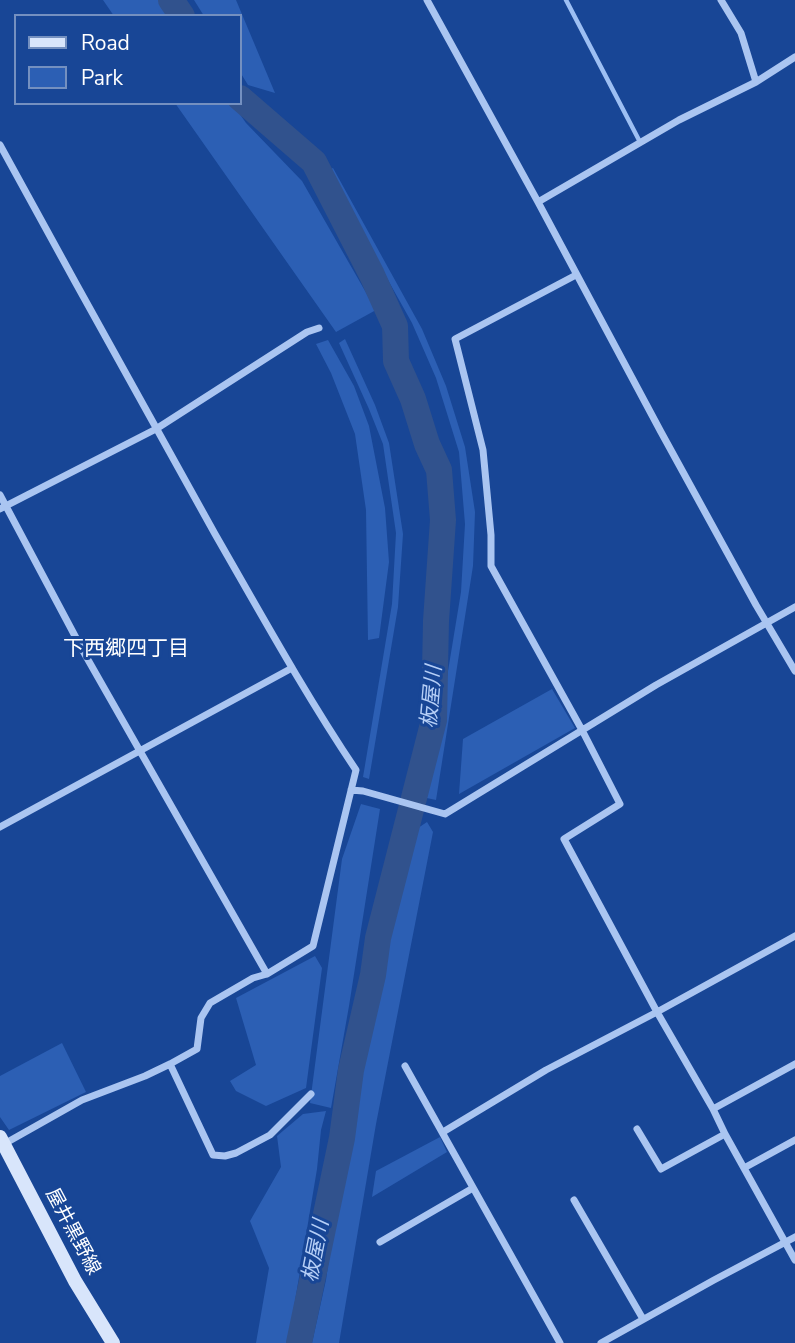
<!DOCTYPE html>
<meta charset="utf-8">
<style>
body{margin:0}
#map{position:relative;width:795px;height:1343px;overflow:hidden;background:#184696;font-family:"Nunito Sans",sans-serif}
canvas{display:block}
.legend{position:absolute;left:14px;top:14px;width:228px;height:91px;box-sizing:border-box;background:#184696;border:2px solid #7490c0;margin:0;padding:9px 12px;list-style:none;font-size:21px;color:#fff}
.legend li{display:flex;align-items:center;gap:14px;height:35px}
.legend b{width:35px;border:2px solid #7490c0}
</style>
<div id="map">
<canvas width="795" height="1343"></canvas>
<ul class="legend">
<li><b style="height:9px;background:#d8e5fb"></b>Road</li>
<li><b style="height:19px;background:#2c5fb4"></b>Park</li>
</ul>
</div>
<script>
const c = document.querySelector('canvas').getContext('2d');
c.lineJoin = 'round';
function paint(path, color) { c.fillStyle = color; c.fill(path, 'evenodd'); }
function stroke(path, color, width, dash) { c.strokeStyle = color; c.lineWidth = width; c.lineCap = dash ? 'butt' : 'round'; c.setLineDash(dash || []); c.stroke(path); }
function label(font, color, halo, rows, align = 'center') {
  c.font = font + ' "Nunito Sans","Noto Sans JP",sans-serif'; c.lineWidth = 6; c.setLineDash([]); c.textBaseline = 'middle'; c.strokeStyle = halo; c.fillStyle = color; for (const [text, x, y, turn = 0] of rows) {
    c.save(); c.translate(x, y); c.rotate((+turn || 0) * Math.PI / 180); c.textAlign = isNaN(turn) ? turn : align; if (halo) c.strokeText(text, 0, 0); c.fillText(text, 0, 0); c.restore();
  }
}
const green = new Path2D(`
 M 103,0 L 159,0 L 170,16 L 114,16 Z
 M 194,0 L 236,0 L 275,93 L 248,85 L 240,72 L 240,16 L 204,16 Z
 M 175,103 L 232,103 L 246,123 L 302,181 L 376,310 L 336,332 Z
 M 333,168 L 422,329 L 446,386 L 465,447 L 475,512 L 473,566 L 436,800 L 422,797 L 435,750 L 461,592 L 465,524 L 459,452 L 436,378 L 412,323 L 327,171 Z
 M 345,339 L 375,405 L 389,443 L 403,534 L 398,607 L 369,779 L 363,777 L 392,604 L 396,533 L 383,444 L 369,409 L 339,343 Z
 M 328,340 L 354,386 L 369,426 L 385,508 L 389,562 L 379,638 L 368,640 L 366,510 L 355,434 L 331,373 L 316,344 Z
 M 552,689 L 575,728 L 459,794 L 463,739 Z
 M 361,804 L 380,809 L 349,1006 L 331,1108 L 310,1103 L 342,859 Z
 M 427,822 L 433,832 L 376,1124 L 339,1343 L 312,1343 L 326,1280 L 342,1166 L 359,1095 L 359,1065 L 387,941 L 398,880 L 412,832 Z
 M 315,956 L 322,968 L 306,1088 L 266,1106 L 236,1091 L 230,1081 L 256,1065 L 236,998 Z
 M 62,1043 L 86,1092 L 9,1130 L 0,1117 L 0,1076 Z
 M 326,1111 L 321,1130 L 317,1169 L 288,1343 L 256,1343 L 269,1268 L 250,1221 L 281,1167 L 277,1136 L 303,1114 Z
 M 440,1137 L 447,1152 L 372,1197 L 376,1171 Z`);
const stream = new Path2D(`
 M 566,0 L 640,142`);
const river = new Path2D(`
 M 171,0 L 182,16
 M 240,98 L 314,162 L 372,275 L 395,326 L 396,361 L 413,399 L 427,444 L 439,470 L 443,520 L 436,621 L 434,720 L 378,938 L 373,975 L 351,1070 L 342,1138 L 299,1343`);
const street = new Path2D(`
 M 427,0 L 538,202 L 661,432 L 756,605 L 795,671
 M 721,0 L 741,33 L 756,82
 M 0,145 C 71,275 143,405 215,534 C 261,614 305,694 356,770 L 313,946 L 267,974 L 253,978 L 210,1003 L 201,1018 L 197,1049 L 170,1064 L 145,1076 L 82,1100 L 4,1144
 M 538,202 L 679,120 L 756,82 L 795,57
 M 576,275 L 455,339 L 483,450 L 491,535 L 491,566 L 582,730 L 620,804 L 564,839 L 657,1012 L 713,1109 L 725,1134 L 795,1260
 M 0,495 L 83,651 L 267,974
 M 0,509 L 156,429 L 307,332 L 319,328
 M 351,790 L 363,791 L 445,814 L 656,685 L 795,607
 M 0,827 L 292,668
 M 170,1064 L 213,1155 L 225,1156 L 236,1153 L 270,1135 L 311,1094
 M 405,1066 L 560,1343
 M 713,1109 L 795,1064
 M 637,1129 L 661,1169 L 725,1134
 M 443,1132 L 546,1070 L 657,1012 L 795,936
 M 744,1168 L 795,1140
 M 574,1200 L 643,1319
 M 380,1242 L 473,1188
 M 601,1343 L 714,1280 L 795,1237`);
const secondary = new Path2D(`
 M 0,1137 L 75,1281 L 113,1343`);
const streetNames = [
 ["屋井黒野線",72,1232,62]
];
const neighbourhoodNames = [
 ["下西郷四丁目",126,650]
];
const waterNames = [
 ["板屋川",433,697,-85],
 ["板屋川",317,1251,-79]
];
paint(green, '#2c5fb4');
stroke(stream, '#9dbff3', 4.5);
stroke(river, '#31528d', 26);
stroke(street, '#aac5f1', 7);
stroke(secondary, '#d8e5fb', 14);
label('19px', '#fff', '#184696', streetNames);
label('21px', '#fff', '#184696', neighbourhoodNames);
label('italic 21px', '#b6cff7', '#184696', waterNames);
</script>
